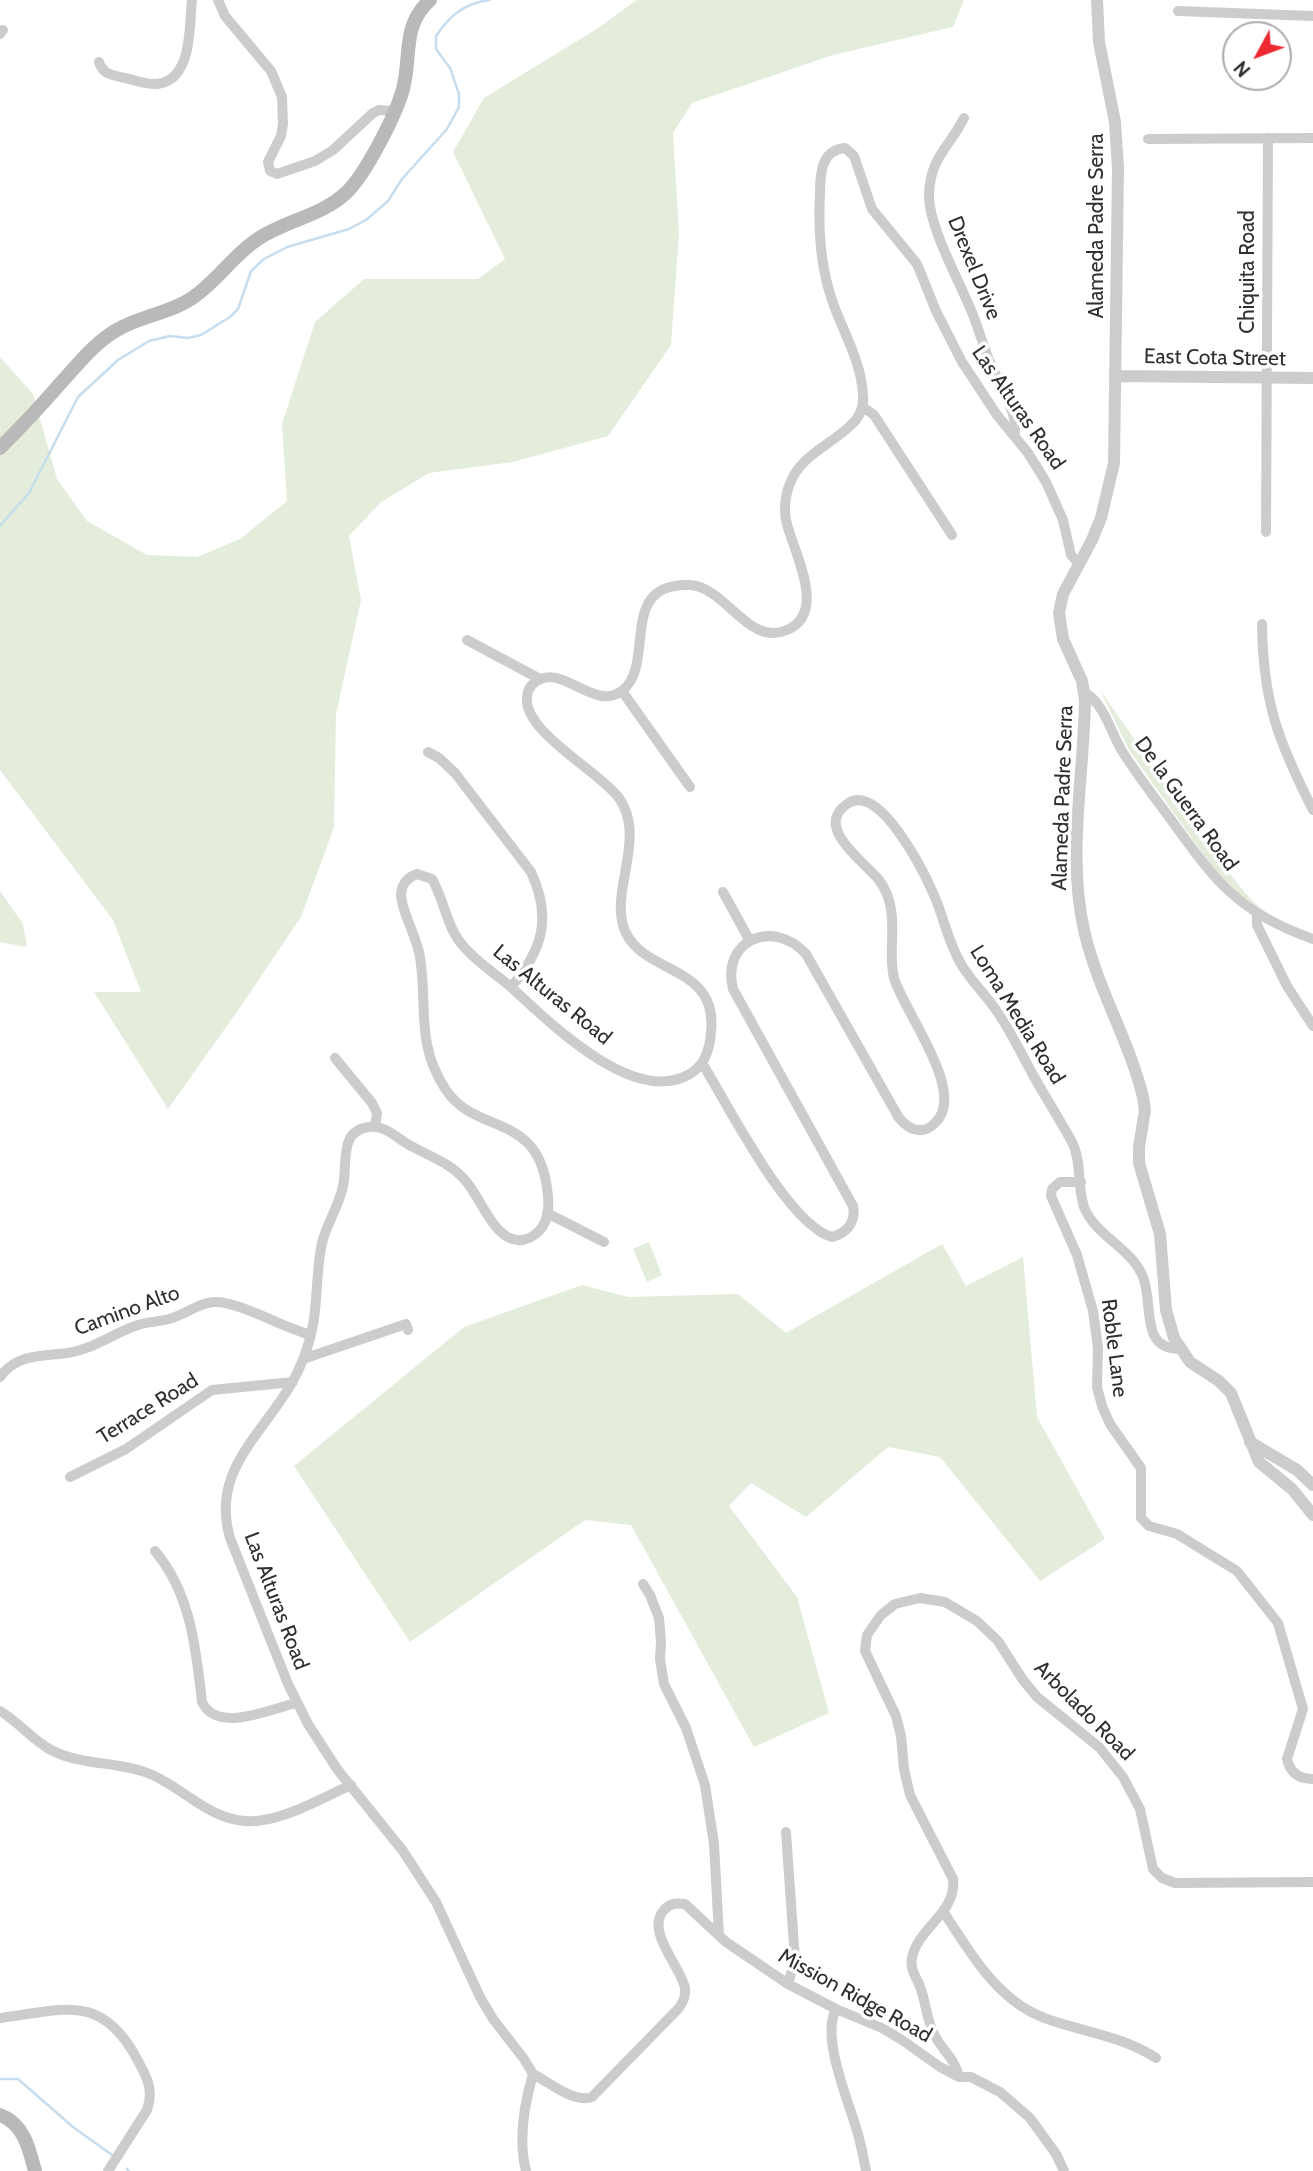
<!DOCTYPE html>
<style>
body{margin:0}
#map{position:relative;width:1313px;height:2171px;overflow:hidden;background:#fff;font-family:Cabin,sans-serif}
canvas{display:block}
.north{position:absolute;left:1222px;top:21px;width:70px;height:70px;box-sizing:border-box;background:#fff;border:2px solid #acacac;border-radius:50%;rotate:229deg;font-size:19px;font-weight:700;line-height:28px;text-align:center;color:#2f2f2f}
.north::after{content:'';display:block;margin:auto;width:24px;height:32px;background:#ed2932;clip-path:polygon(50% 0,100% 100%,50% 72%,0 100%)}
</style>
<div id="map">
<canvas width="1313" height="2171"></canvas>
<div class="north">N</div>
</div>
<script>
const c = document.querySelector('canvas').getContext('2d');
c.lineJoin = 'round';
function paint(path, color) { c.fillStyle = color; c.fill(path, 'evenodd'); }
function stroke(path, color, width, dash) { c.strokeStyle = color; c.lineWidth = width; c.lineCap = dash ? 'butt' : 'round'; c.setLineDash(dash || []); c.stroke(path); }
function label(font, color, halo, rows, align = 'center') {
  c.font = font + ' Cabin,sans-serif'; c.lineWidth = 7; c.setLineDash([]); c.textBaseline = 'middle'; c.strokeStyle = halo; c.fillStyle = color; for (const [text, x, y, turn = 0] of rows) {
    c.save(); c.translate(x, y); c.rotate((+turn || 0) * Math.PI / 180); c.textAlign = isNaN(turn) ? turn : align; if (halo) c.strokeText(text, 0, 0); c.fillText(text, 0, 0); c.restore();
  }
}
const green = new Path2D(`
 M 637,0 L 964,0 L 953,27 L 833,55 L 692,103 L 673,133 L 679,233 L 671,345 L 608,436 L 513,462 L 429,473 L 381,502 L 349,536 L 361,600 L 336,714 L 334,827 L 301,917 L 241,1006 L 168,1109 L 94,992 L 141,992 L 113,920 L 0,770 L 0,357 L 33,394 L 57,479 L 87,521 L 147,555 L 197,557 L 240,539 L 287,501 L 282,424 L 315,322 L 364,279 L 478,279 L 505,259 L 453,152 L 484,98 L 595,30 Z
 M 1100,690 L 1218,859 L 1246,894 L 1263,911 L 1239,894 L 1213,868 L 1129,750 Z
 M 0,891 L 23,924 L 27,947 L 0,942 Z
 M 649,1242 L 662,1275 L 647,1282 L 633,1249 Z
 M 942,1244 L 966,1286 L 1023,1257 L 1037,1417 L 1105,1539 L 1040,1581 L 940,1457 L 888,1447 L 806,1517 L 751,1483 L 729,1506 L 797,1597 L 829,1713 L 754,1747 L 631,1525 L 585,1520 L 410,1642 L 294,1466 L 464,1327 L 582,1285 L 628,1297 L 738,1294 L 786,1333 Z`);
const stream = new Path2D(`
 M 0,526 L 29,493 L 78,397 L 118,360 L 149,341 L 170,336 L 188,338 L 201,335 L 230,317 L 238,309 L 251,271 L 264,259 L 287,247 L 349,229 L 366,220 L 388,201 L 402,179 L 447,129 L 459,107 L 459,94 L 450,68 L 436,49 L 436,36 C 450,15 465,3 490,0
 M 0,2079 L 18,2079 L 73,2127 L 112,2155
 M 127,2169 L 129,2171`);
const minor = new Path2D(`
 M 218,0 L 225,16 L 271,71 L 282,97 L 283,124 L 281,136 L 268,162 L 270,171 L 277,174 L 315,161 L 333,150 L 373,113 L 379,110 L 393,111
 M 1178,11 L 1313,16
 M 0,34 L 3,30
 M 99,62 C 103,75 113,75 125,78 C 135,80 147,85 157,84 C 193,80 189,26 192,0
 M 964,118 C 949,148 930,157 929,195 C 928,226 961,284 973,315 C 979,330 983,345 989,360 C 996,378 1021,417 1014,435
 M 1148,139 L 1313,138
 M 863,407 L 874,415 L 952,535
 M 1266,532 L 1268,138
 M 1262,624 C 1263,702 1278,741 1313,810
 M 467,640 L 540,679
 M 622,691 L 690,787
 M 1085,693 C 1104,703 1111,733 1122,751 C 1137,775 1155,798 1172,821 C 1216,882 1239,913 1313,939
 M 428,752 L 439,758 L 455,773 L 531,872 C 552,917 543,950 511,987
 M 723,892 L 750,941
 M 1257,914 L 1257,925 L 1287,986 L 1313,1026
 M 335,1058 L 372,1103 L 377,1113 L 375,1127
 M 702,1063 C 727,1103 787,1224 832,1237 C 847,1233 856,1222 853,1206 L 733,989 C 721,940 773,918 806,954 L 899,1118 C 904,1124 911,1131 921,1130 C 926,1130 931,1127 935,1123 C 968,1093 904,1012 894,978 C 888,954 896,928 890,904 C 888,895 884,887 879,880 C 865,862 813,828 847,804 C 879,781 924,872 934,895 C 944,918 948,942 961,964 C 971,981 985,994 996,1010 C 1010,1030 1021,1053 1033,1075 C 1046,1098 1060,1120 1073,1144 C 1082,1164 1077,1187 1084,1207 C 1096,1237 1131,1247 1143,1277 C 1154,1304 1139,1349 1180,1349
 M 1081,1182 L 1060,1182 L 1052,1189 L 1051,1196 L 1077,1255 L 1093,1311 L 1098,1348 L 1097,1387 L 1102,1406 L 1110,1424 L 1141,1468 L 1141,1518 L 1149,1526 L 1177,1534 L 1237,1571 L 1278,1623 L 1303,1709 L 1287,1759 C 1290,1773 1299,1779 1313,1779
 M 547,1213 L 604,1242
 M 303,1359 L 406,1324 L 408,1330
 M 0,1377 C 16,1354 43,1356 68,1353 C 94,1349 113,1333 138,1325 C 150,1321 163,1322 175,1317 C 189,1312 199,1303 214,1302 C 238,1301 284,1328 311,1335
 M 70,1477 L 126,1449 L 212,1390 L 293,1382
 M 155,1551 C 191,1594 196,1649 202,1702 C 217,1734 270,1709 296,1703
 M 643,1584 L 650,1595 L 659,1618 L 661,1642 L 660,1659 L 664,1684 L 686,1728 L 705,1785 L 714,1844 L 719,1935
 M 0,1711 C 19,1722 32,1740 51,1750 C 81,1766 119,1761 150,1774 C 182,1787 209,1819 245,1821 C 278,1824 322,1798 351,1785
 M 786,1832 L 795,1960 L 788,1984
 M 943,1911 C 971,1954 999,2004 1050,2020 C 1085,2032 1124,2037 1156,2058
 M 836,2009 C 820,2039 851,2106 859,2138 C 862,2149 864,2160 866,2171
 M 0,2018 C 63,2010 101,1992 137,2059 C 147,2077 154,2090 147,2110 L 108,2171
 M 533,2074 L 524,2059 L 493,2019 L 480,1997 L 436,1902 L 403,1851 L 337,1769 L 308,1724 L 288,1684 L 230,1538 C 211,1472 259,1438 290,1386 C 301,1368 309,1346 313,1325 C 318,1297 316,1270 322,1243 C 327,1223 339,1206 343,1186 C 348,1166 338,1130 369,1127 C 387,1125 398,1140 413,1147 C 431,1157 450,1163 464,1179 C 481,1196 496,1249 526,1239 C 533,1237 539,1232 543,1226 C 549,1216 549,1200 547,1188 C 537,1112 476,1135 446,1090 C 415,1043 428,1007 420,957 C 417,937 401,911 401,894 C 402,884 408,877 417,874 L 432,879 C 445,901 446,928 465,948 C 478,963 496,974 511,987 C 549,1022 632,1105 688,1075 C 705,1066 710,1049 711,1032 C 718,965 646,975 626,933 C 607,895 648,839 619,798 C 600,772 524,732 527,698 C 527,692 529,687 534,683 C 560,660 595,714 623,690 C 656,663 617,582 690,585 C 726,587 748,647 787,630 C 829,612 792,550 786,520 C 784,508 785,497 789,486 C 799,456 829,446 850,426 C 859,418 864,408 863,396 C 862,361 841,329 831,297 C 820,263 818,230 820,194 C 820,174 821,150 845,148 L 854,156 L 872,209 L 917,264 L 936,311 L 962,362 L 997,415 L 1028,453 L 1046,482 L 1063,520 L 1071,555 L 1079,564
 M 533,2074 C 549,2082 575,2104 592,2097 L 678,2009 C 683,2003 686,1996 685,1988 C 681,1967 645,1931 664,1910 C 670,1903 677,1903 685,1904 L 726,1942 L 788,1984 L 836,2009 L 882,2028 L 902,2040 L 940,2067 L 959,2077 L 971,2077 L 1000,2092 L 1030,2118 L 1056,2154 L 1064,2171
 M 959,2077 C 955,2059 943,2051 935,2036 C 926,2020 926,2000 919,1984 C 915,1976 910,1968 912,1958 C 918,1927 957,1913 953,1879 L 910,1795 L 904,1769 L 901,1736 L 896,1716 L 865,1651 L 867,1635 L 881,1615 L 895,1604 L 920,1598 L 945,1602 L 977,1621 L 998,1641 L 1023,1680 L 1037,1697 L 1099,1747 L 1123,1777 L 1140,1809 L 1153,1869 L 1162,1878 L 1175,1883 L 1313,1882
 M 526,2171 C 518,2140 524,2105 533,2074`);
const tertiary = new Path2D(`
 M 1097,0 L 1099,42 L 1115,122 L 1118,168 L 1114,463 L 1101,518 L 1092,540 L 1063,594 L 1059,613 L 1063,639 L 1082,681 L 1085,700 C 1084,776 1067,855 1084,930 C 1097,988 1129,1040 1143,1097 L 1145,1110 L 1139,1147 L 1139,1163 L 1160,1234 L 1166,1310 L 1174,1338 L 1190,1362 L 1219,1381 L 1231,1393 L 1259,1462 L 1292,1489 L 1313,1515
 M 1117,376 L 1313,378
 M 1250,1442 L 1297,1470 L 1313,1485`);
const secondary = new Path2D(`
 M 0,448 C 20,428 39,408 58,386 C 76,367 92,345 115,331 C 139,316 169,314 192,298 C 216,282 232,257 255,241 C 284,220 322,217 348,191 C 367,171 396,115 403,89 C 412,55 401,27 430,0
 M 0,2115 C 24,2124 29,2148 35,2171`);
const streetNames = [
 ["Alameda Padre Serra",1097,226,-90],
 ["Drexel Drive",974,268,68],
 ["Chiquita Road",1248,272,-90],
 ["East Cota Street",1215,358,1],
 ["Las Alturas Road",1018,408,55],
 ["Alameda Padre Serra",1063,798,-88],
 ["De la Guerra Road",1186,804,54],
 ["Las Alturas Road",552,995,39],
 ["Loma Media Road",1017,1015,58],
 ["Camino Alto",127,1311,-20],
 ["Roble Lane",1114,1348,83],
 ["Terrace Road",148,1409,-32],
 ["Las Alturas Road",276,1601,69],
 ["Arbolado Road",1084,1711,45],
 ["Mission Ridge Road",855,1996,29]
];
paint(green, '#e4eddc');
stroke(stream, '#c7dded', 2.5);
stroke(minor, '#ccc', 10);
stroke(tertiary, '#ccc', 12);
stroke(secondary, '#b9b9b9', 14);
label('21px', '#2f2f2f', '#fff', streetNames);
</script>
